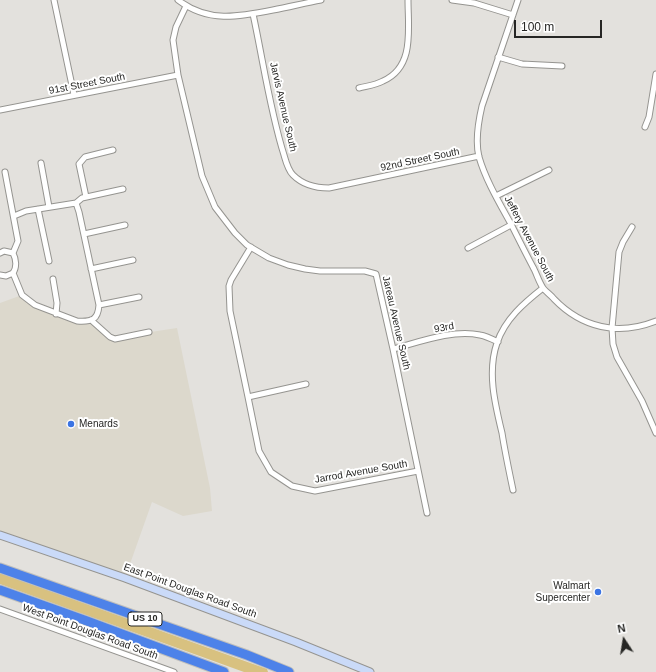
<!DOCTYPE html>
<style>
body{margin:0}
#map{position:relative;width:656px;height:672px;overflow:hidden;background:#e3e1dd;font-family:Arial,sans-serif}
canvas{display:block}
.north{position:absolute;left:604px;top:620px;width:40px;height:40px;-webkit-text-stroke:3px #fff;paint-order:stroke;rotate:348deg;font-size:11px;font-weight:700;line-height:16px;text-align:center;color:#262624}
.north::after{content:'';display:block;margin:auto;width:14px;height:18px;background:#262624;clip-path:polygon(50% 0,100% 100%,50% 72%,0 100%)}
.scale{position:absolute;left:514px;top:20px;width:88px;height:18px;box-sizing:border-box;border:2px solid #262624;border-top:0;padding-left:5px;font-size:12px;line-height:14px;white-space:nowrap;color:#262624;-webkit-text-stroke:3px #fff;paint-order:stroke}
</style>
<div id="map">
<canvas width="656" height="672"></canvas>
<div class="north">N</div>
<div class="scale">100 m</div>
</div>
<script>
const c = document.querySelector('canvas').getContext('2d');
c.lineJoin = 'round';
function paint(path, color) { c.fillStyle = color; c.fill(path, 'evenodd'); }
function stroke(path, color, width, dash) { c.strokeStyle = color; c.lineWidth = width; c.lineCap = dash ? 'butt' : 'round'; c.setLineDash(dash || []); c.stroke(path); }
function label(font, color, halo, rows, align = 'center') {
  c.font = font + ' Arial,sans-serif'; c.lineWidth = 4; c.setLineDash([]); c.textBaseline = 'middle'; c.strokeStyle = halo; c.fillStyle = color; for (const [text, x, y, turn = 0] of rows) {
    c.save(); c.translate(x, y); c.rotate((+turn || 0) * Math.PI / 180); c.textAlign = isNaN(turn) ? turn : align; if (halo) c.strokeText(text, 0, 0); c.fillText(text, 0, 0); c.restore();
  }
}
const built = new Path2D(`
 M 22,295 L 35,305 L 77,321 L 91,320 L 111,338 L 177,328 L 210,488 L 212,511 L 183,516 L 152,502 L 125,578 L 0,535 L 0,303 Z`);
const green = new Path2D(`
 M 0,573 L 267,669 L 268,672 L 244,672 L 0,584 Z`);
const street = new Path2D(`
 M 54,0 L 74,95
 M 178,0 C 208,23 238,17 273,10 C 289,7 305,3 321,0
 M 452,0 L 474,3 L 513,15
 M 518,0 L 482,106 C 478,123 475,141 479,157 C 486,181 500,204 512,226 C 519,240 526,254 534,269 C 537,275 539,282 543,288 C 546,292 551,295 554,299 C 582,328 618,336 656,321
 M 186,6 L 176,27 L 173,40 L 178,75 L 202,176 L 215,207 L 235,233 L 247,245 L 269,258 L 288,265 L 305,269 L 320,271 L 365,271 L 376,274 L 393,349 L 427,513
 M 253,14 C 263,60 270,111 284,155 C 286,162 288,170 293,175 C 303,185 316,188 329,188 L 479,156
 M 498,57 L 522,64 L 562,66
 M 359,88 C 367,86 376,85 383,81 C 415,67 408,29 408,0
 M 0,110 L 178,75
 M 645,127 L 649,117 L 656,74
 M 41,163 L 49,207
 M 5,172 L 18,241 L 13,253
 M 496,196 L 549,170
 M 86,197 L 79,164 L 85,157 L 113,150
 M 38,209 L 49,261
 M 14,216 L 26,211 L 76,203 L 82,198 L 123,189
 M 632,227 L 623,242 L 619,252 L 612,328 L 613,344 L 617,357 L 642,401 L 656,433
 M 84,234 L 125,225
 M 251,247 L 231,280 L 229,286 L 230,311 L 248,397 L 259,451 L 271,472 L 292,486 L 315,491 L 418,471
 M 468,248 L 511,225
 M 0,253 L 4,251 L 13,253 C 16,259 17,267 13,273 L 6,276 L 0,275
 M 91,269 L 133,260
 M 13,273 L 22,295 L 35,305 L 77,321 C 92,322 98,320 99,305 L 79,212 L 76,203
 M 53,279 L 57,303 L 56,314
 M 99,305 L 139,297
 M 91,320 L 110,337 L 115,339 L 149,332
 M 393,349 C 419,342 453,329 480,335 C 486,336 492,339 498,342
 M 248,397 L 306,384
 M 513,490 C 509,471 505,452 502,433 C 495,404 487,372 497,343 C 505,319 524,303 543,288
 M 0,609 L 174,672`);
const secondary = new Path2D(`
 M 0,535 L 125,578 L 296,642 L 370,672`);
const highway = new Path2D(`
 M 0,568 L 247,655 L 289,672
 M 0,590 L 87,621 L 224,672`);
const markers = [
 [71,424,4,"#3b74e3"],
 [598,592,4,"#3b74e3"]
];
const shields = [
 [145,619,34]
];
const shieldNames = [
 ["US 10",145,619]
];
const streetNames = [
 ["91st Street South",87,84,-11],
 ["Jarvis Avenue South",283,107,77],
 ["92nd Street South",420,160,-12],
 ["Jeffery Avenue South",529,239,62],
 ["Jareau Avenue South",396,323,77],
 ["93rd",444,328,-11],
 ["Jarrod Avenue South",361,472,-10],
 ["East Point Douglas Road South",190,591,20],
 ["West Point Douglas Road South",90,632,20]
];
const poiNames = [
 ["Menards",79,424],
 ["Walmart",590,586,"right"],
 ["Supercenter",590,598,"right"]
];
paint(built, '#dcd8cc');
paint(green, '#d8c180');
stroke(street, '#959490', 7);
stroke(secondary, '#959490', 9);
stroke(highway, '#bebebd', 11);
stroke(street, '#fff', 5);
stroke(secondary, '#cadaf8', 7);
stroke(highway, '#4d82e9', 9);
for (const [x, y, r, color] of markers) { const dot = new Path2D(); dot.arc(x, y, r, 0, 2 * Math.PI); c.fillStyle = color; c.fill(dot); stroke(dot, '#fff', 1.5); }
for (const [x, y, w] of shields) { const box = new Path2D(); box.roundRect(x - w / 2, y - 7, w, 14, 3); c.fillStyle = '#fff'; c.fill(box); stroke(box, '#262624', 1); }
label('bold 9px', '#262624', null, shieldNames);
label('10px', '#262624', '#fff', streetNames);
label('10px', '#262624', '#fff', poiNames, 'left');
</script>
